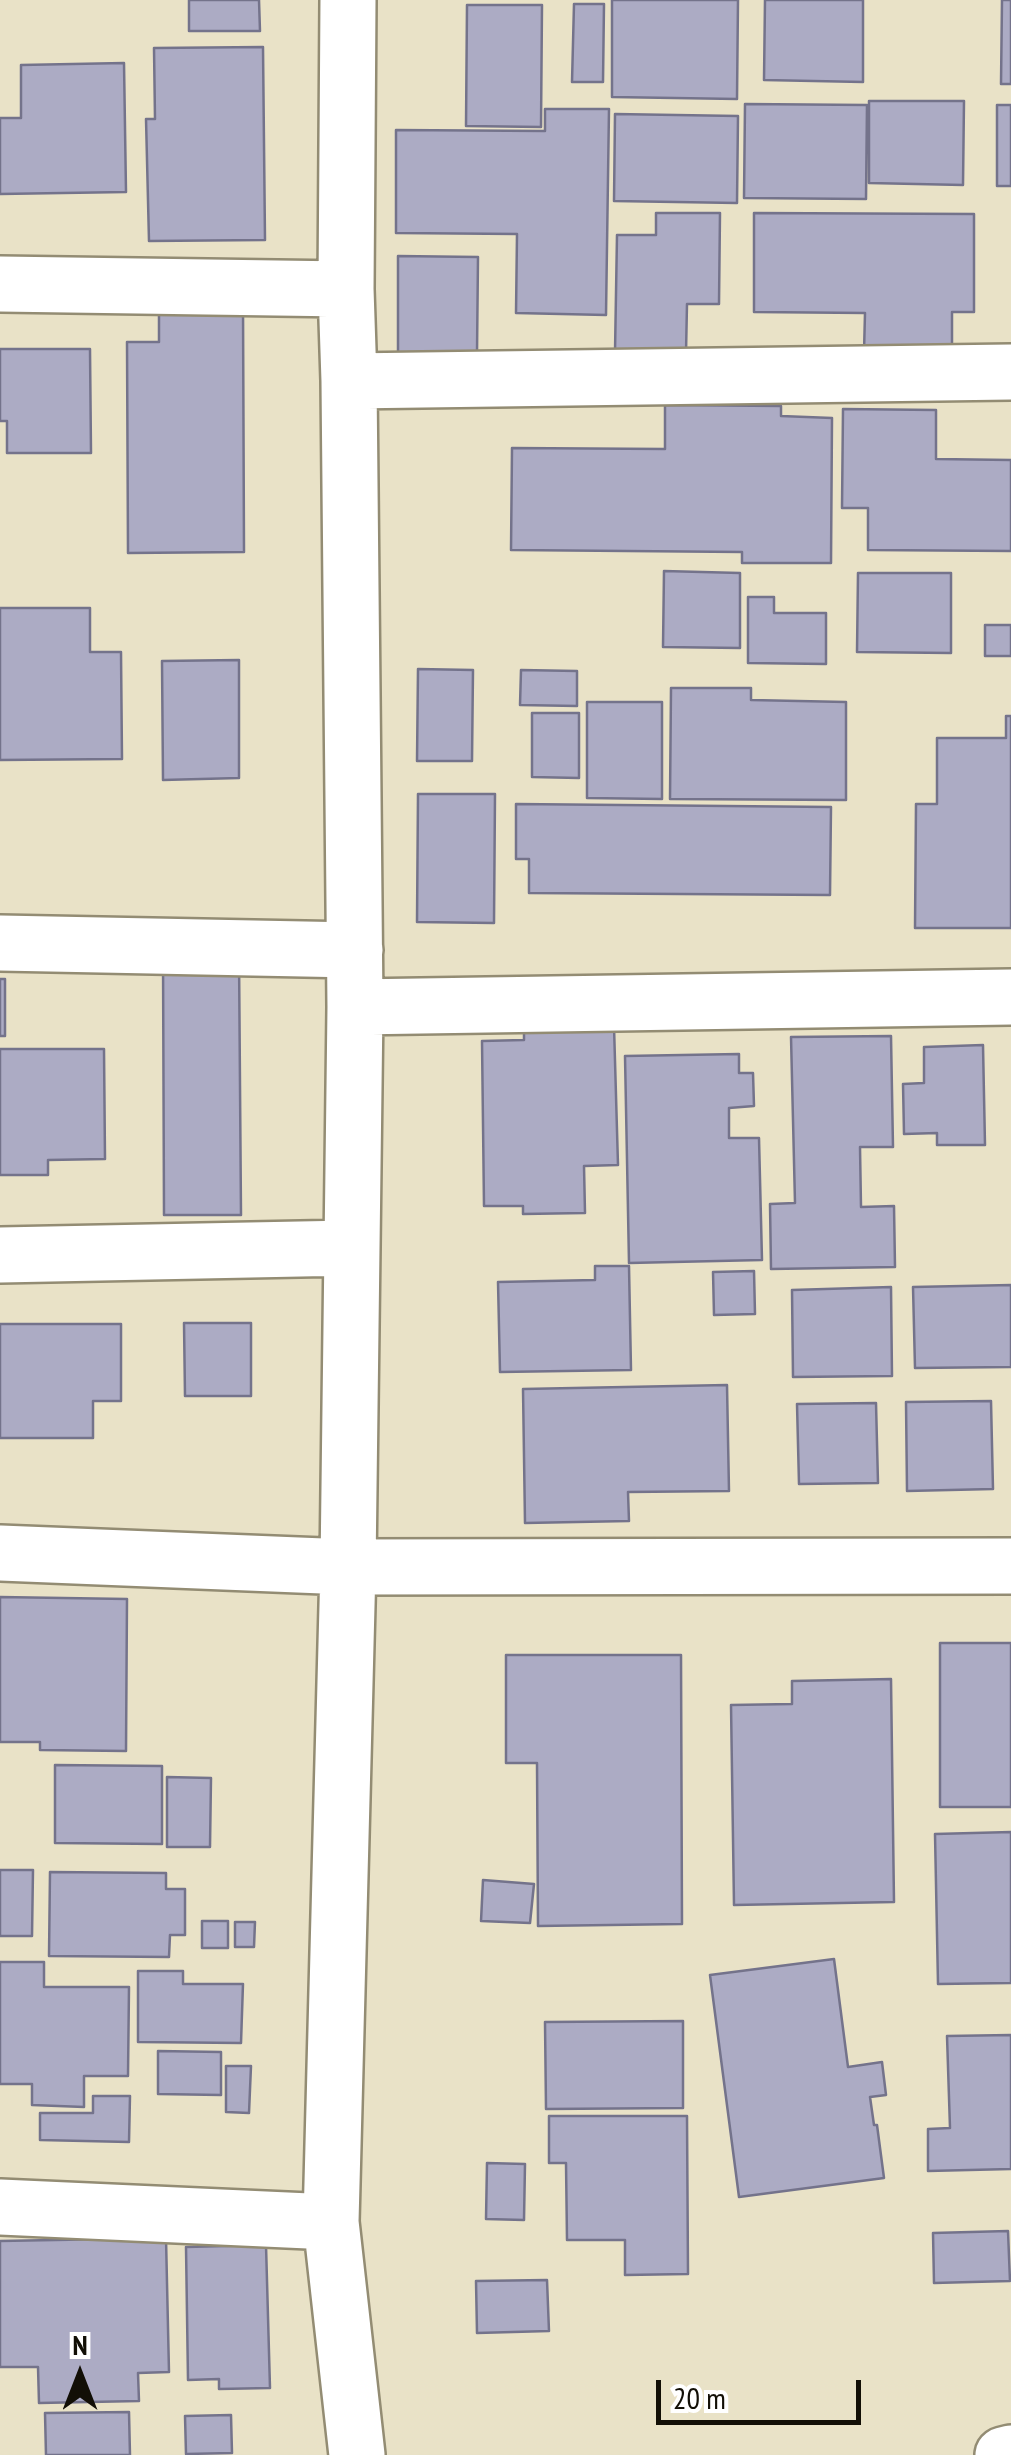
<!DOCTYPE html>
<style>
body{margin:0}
#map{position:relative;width:1011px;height:2455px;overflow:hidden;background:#e9e2c7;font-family:"PT Sans Narrow",sans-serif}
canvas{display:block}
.north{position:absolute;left:30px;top:2325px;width:100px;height:100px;-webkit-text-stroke:8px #fff;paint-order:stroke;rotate:0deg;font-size:28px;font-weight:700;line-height:40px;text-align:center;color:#120f06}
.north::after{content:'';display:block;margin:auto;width:35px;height:45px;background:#120f06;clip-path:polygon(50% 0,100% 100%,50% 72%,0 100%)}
.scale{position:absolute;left:656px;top:2380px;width:205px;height:45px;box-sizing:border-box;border:5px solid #120f06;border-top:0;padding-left:12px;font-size:30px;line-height:35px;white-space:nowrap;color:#120f06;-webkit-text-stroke:8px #fff;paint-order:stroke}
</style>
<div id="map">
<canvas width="1011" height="2455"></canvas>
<div class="north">N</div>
<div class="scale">20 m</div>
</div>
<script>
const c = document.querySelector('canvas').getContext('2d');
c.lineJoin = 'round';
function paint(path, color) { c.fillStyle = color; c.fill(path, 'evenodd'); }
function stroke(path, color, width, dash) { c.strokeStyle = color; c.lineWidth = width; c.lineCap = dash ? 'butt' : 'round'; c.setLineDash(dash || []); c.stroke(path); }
const building = new Path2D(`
 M 189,0 L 259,0 L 260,31 L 189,31 Z
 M 612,0 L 738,0 L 737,99 L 612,97 Z
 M 765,0 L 863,0 L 863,82 L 764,80 Z
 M 1002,0 L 1011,0 L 1011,84 L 1001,84 Z
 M 574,4 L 604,4 L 603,82 L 572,82 Z
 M 467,5 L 542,5 L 541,127 L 466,126 Z
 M 263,47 L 265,240 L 149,241 L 146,119 L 155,119 L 154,48 Z
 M 124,63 L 126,192 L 0,194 L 0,118 L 21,118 L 21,65 Z
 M 869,101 L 964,101 L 963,185 L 869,183 Z
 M 745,104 L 867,105 L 866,199 L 744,198 Z
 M 997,105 L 1011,105 L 1011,186 L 997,186 Z
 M 545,109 L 609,109 L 606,315 L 516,313 L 517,234 L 396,233 L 396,130 L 545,131 Z
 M 615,114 L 738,116 L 737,203 L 614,201 Z
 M 656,213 L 720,213 L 719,304 L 687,304 L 686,353 L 615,352 L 617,235 L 656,235 Z
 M 754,213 L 974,214 L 974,312 L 952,312 L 952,353 L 864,352 L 865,313 L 754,312 Z
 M 398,256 L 478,257 L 477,353 L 398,352 Z
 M 159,304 L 243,304 L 244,552 L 128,553 L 127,342 L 159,342 Z
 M 0,349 L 90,349 L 91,453 L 7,453 L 7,421 L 0,421 Z
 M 665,405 L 781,406 L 781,416 L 832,418 L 831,563 L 742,563 L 742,552 L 511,550 L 512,448 L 665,449 Z
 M 843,409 L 936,410 L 936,459 L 1011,460 L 1011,551 L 868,550 L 868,508 L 842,508 Z
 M 664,571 L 740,573 L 740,648 L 663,647 Z
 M 858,573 L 951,573 L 951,653 L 857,652 Z
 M 748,597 L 774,597 L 774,613 L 826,613 L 826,664 L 748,663 Z
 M 0,608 L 90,608 L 90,652 L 121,652 L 122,759 L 0,760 Z
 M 985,625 L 1011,625 L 1011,656 L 985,656 Z
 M 239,660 L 239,778 L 163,780 L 162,661 Z
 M 418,669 L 473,670 L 472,761 L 417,761 Z
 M 521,670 L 577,671 L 577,706 L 520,705 Z
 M 671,688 L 751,688 L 751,700 L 846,702 L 846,800 L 670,799 Z
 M 587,702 L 662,702 L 662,799 L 587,798 Z
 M 532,713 L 579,713 L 579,778 L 532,777 Z
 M 1006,716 L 1011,716 L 1011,928 L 915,928 L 916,804 L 937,804 L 937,738 L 1006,738 Z
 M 418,794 L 495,794 L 494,923 L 417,922 Z
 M 516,804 L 831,807 L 830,895 L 529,893 L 529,859 L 516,859 Z
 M 163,954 L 239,954 L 241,1215 L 164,1215 Z
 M 0,979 L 5,979 L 5,1036 L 0,1036 Z
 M 614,1026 L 618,1165 L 584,1166 L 585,1213 L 523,1214 L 523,1206 L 484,1206 L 482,1041 L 524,1040 L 524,1028 Z
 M 891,1036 L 893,1147 L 860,1147 L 861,1207 L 894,1206 L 895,1267 L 771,1269 L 770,1204 L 795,1203 L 791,1037 Z
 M 983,1045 L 985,1145 L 937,1145 L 937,1133 L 904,1134 L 903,1084 L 924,1083 L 924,1047 Z
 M 0,1049 L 104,1049 L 105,1159 L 48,1160 L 48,1175 L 0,1175 Z
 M 739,1054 L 739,1073 L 753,1073 L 754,1106 L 729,1108 L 729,1138 L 759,1138 L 762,1260 L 629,1263 L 625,1056 Z
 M 595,1266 L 629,1266 L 631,1370 L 500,1372 L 498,1282 L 595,1280 Z
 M 754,1271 L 755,1314 L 714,1315 L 713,1272 Z
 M 1011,1285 L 1011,1367 L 915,1368 L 913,1287 Z
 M 891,1287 L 892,1376 L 793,1377 L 792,1290 Z
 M 184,1323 L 251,1323 L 251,1396 L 185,1396 Z
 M 0,1324 L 121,1324 L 121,1401 L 93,1401 L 93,1438 L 0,1438 Z
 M 727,1385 L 729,1491 L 628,1492 L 629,1521 L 525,1523 L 523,1389 Z
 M 991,1401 L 993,1489 L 907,1491 L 906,1402 Z
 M 876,1403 L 878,1483 L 799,1484 L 797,1404 Z
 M 0,1597 L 127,1599 L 126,1751 L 40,1750 L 40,1742 L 0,1742 Z
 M 940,1643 L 1011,1643 L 1011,1807 L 940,1807 Z
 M 506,1655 L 681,1655 L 682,1924 L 538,1926 L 537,1763 L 506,1763 Z
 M 891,1679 L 894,1902 L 734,1905 L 731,1705 L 792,1704 L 792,1681 Z
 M 55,1765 L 162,1766 L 162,1844 L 55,1843 Z
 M 167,1777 L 211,1778 L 210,1847 L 167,1847 Z
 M 1011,1832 L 1011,1983 L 938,1984 L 935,1834 Z
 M 0,1870 L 33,1870 L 32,1936 L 0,1936 Z
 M 50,1872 L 166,1873 L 166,1889 L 185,1889 L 185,1935 L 170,1935 L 169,1957 L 49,1956 Z
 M 483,1880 L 534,1884 L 530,1923 L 481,1921 Z
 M 202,1921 L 228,1921 L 228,1948 L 202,1948 Z
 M 235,1922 L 255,1922 L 254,1947 L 235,1947 Z
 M 834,1959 L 848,2067 L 882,2062 L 886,2095 L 870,2097 L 874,2125 L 877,2125 L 884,2178 L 739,2197 L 710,1975 Z
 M 0,1962 L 44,1962 L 44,1987 L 129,1987 L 128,2076 L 84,2076 L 84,2107 L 32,2105 L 32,2084 L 0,2084 Z
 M 138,1971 L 183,1971 L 183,1984 L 243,1984 L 241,2043 L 138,2042 Z
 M 683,2021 L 683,2108 L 546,2109 L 545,2022 Z
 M 1011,2035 L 1011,2169 L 928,2171 L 928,2129 L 950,2128 L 947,2036 Z
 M 158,2051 L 221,2052 L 221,2095 L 158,2094 Z
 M 226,2066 L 251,2066 L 249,2113 L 226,2112 Z
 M 93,2096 L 130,2096 L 129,2142 L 40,2140 L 40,2113 L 93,2113 Z
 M 549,2116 L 687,2116 L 688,2274 L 625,2275 L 625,2240 L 567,2240 L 566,2163 L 549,2163 Z
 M 487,2163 L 525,2164 L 524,2220 L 486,2219 Z
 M 1008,2231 L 1010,2281 L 934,2283 L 933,2233 Z
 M 166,2238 L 169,2372 L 138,2373 L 139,2401 L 39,2403 L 38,2367 L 0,2367 L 0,2241 Z
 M 266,2245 L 270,2388 L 219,2389 L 219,2379 L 188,2380 L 186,2247 Z
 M 547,2280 L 549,2331 L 477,2333 L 476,2281 Z
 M 129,2412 L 130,2455 L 46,2455 L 45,2413 Z
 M 231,2415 L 232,2453 L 186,2454 L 185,2416 Z`);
const minor = new Path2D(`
 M 348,0 L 346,289 L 349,381 L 355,1007 L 348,1567 L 331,2222 L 357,2455
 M 0,284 L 346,289
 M 349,381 L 1011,372
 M 0,943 L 355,950
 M 355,1007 L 1011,997
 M 0,1255 L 350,1248
 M 0,1553 L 348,1567 L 1011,1566
 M 0,2207 L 331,2222
 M 1003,2455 L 1011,2453`);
paint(building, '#acabc4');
stroke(building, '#74738b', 2.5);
stroke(minor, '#938c73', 60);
stroke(minor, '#fff', 55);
</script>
